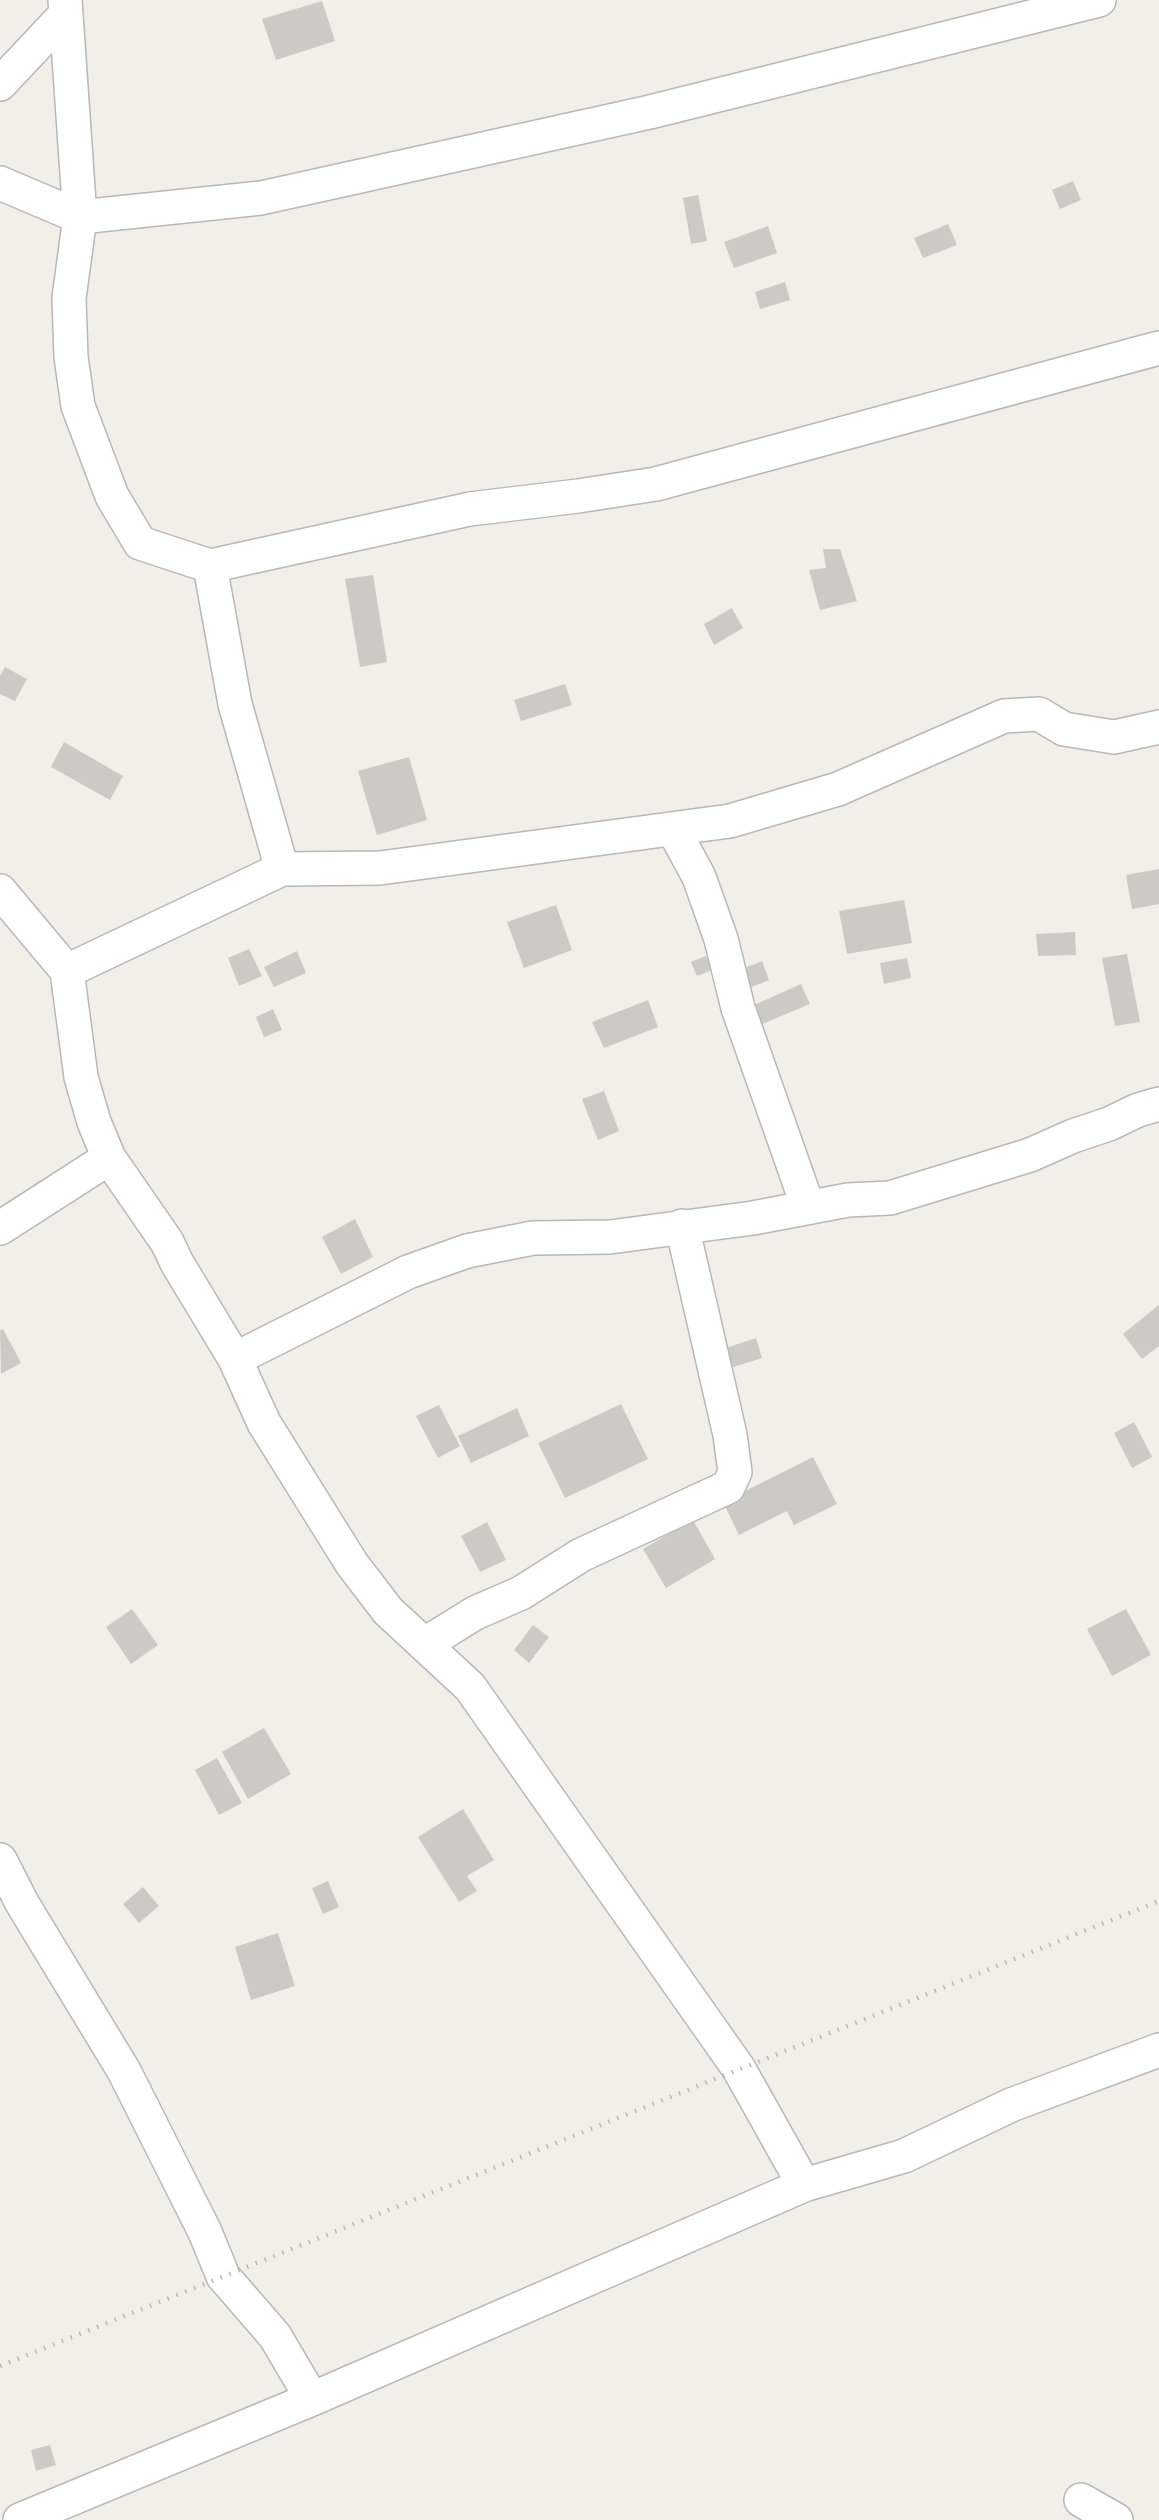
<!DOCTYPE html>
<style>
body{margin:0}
canvas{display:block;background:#f1efe8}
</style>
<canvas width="1159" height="2520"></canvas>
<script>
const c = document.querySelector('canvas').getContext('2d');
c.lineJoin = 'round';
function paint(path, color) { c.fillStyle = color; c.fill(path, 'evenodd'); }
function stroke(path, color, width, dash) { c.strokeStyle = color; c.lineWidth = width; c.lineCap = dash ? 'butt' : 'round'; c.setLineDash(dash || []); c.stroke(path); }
const building = new Path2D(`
 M 322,1 L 335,41 L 276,60 L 262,19 Z
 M 1073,181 L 1081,200 L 1060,209 L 1052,190 Z
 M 698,195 L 707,241 L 691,244 L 683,198 Z
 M 948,224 L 957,245 L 923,258 L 914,238 Z
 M 768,226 L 777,253 L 734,268 L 724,242 Z
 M 785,282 L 790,300 L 760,309 L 755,292 Z
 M 823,549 L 840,549 L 857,601 L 820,610 L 809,570 L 826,568 Z
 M 373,575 L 387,662 L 360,667 L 345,579 Z
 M 732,608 L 743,628 L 714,645 L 704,624 Z
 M 5,667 L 27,679 L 15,701 L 0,694 L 0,676 Z
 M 565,684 L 572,705 L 521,721 L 514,700 Z
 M 64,742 L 123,776 L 110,800 L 51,767 Z
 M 409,757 L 427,820 L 377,835 L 358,771 Z
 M 1159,869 L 1159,904 L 1132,909 L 1126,875 Z
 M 904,900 L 912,943 L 847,954 L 839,911 Z
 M 556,905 L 572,950 L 524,968 L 507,922 Z
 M 1075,932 L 1076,955 L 1038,956 L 1036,934 Z
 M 249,949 L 262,976 L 239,986 L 228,958 Z
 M 297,951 L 306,973 L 274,987 L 264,967 Z
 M 1127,954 L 1140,1022 L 1115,1026 L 1102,958 Z
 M 706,956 L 712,970 L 697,976 L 691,962 Z
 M 907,958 L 911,978 L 884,984 L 880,963 Z
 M 762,961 L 769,980 L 747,989 L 739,970 Z
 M 801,984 L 810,1004 L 760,1025 L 752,1006 Z
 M 648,1000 L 658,1027 L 604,1048 L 592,1022 Z
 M 273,1009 L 282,1030 L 264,1037 L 256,1017 Z
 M 604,1091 L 619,1131 L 598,1140 L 582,1099 Z
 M 355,1219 L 373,1257 L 341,1274 L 322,1237 Z
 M 1159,1305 L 1159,1346 L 1142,1359 L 1123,1334 Z
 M 3,1329 L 21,1363 L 1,1374 L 0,1330 Z
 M 756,1338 L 762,1358 L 727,1369 L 720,1350 Z
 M 621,1404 L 648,1459 L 565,1498 L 538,1443 Z
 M 439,1405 L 460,1446 L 438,1458 L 416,1416 Z
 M 517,1408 L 529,1436 L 471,1463 L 458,1436 Z
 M 1134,1422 L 1152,1457 L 1132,1468 L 1114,1433 Z
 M 813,1457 L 837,1504 L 794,1525 L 787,1511 L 739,1535 L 723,1502 Z
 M 693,1520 L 715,1559 L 666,1588 L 643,1549 Z
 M 487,1522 L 506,1560 L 480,1572 L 461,1536 Z
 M 132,1609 L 158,1645 L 131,1664 L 106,1627 Z
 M 1126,1609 L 1151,1655 L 1112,1676 L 1087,1629 Z
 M 533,1625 L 549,1637 L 529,1663 L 514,1650 Z
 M 264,1728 L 291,1774 L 248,1799 L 222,1752 Z
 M 217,1758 L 242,1803 L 219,1815 L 195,1770 Z
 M 463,1809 L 494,1860 L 467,1876 L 477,1891 L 459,1902 L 418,1837 Z
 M 328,1881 L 339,1907 L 323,1914 L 312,1888 Z
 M 143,1887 L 159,1906 L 139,1923 L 123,1904 Z
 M 278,1933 L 295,1986 L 251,2000 L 235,1947 Z
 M 50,2445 L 56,2465 L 36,2471 L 31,2450 Z`);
const minor = new Path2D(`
 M 65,0 L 80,217 L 69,298 L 71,357 L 78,406 L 112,496 L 140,543 L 210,566
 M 0,84 L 65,15
 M 0,183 L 80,217 L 261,198 L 650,112 L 1099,0
 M 673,829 L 699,877 L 721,939 L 738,1008 L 808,1207
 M 282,869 L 380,868 L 730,821 L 838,789 L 1004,716 L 1039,714 L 1064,729 L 1114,737 L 1159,727
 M 0,891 L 67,971
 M 109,1158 L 167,1242 L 177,1263 L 235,1359 L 264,1423 L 352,1564 L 388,1611 L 470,1687 L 739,2069 L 804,2185
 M 0,1228 L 109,1158 L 94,1122 L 81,1077 L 67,971 L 282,869 L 235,704 L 210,566 L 470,509 L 578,496 L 656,484 L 1159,348
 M 235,1359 L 408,1272 L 467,1251 L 533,1238 L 610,1237 L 753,1218 L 848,1200 L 890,1198 L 1030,1155 L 1073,1136 L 1109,1124 L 1138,1110 L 1159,1104
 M 425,1644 L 475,1613 L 521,1593 L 581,1555 L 728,1487 L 735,1472 L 730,1435 L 682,1226
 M 0,1860 L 22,1903 L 124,2071 L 205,2232 L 223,2276 L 275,2336 L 312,2399
 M 1081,2500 L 1116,2520
 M 20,2520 L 312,2399 L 804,2185 L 904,2156 L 1011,2105 L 1159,2050`);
const rail = new Path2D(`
 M 0,2366 L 1159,1901`);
paint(building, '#cccac5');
stroke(minor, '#b5b8bc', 36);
stroke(minor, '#fff', 33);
stroke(rail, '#b6b7b8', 4.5, [1.5, 8]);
</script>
